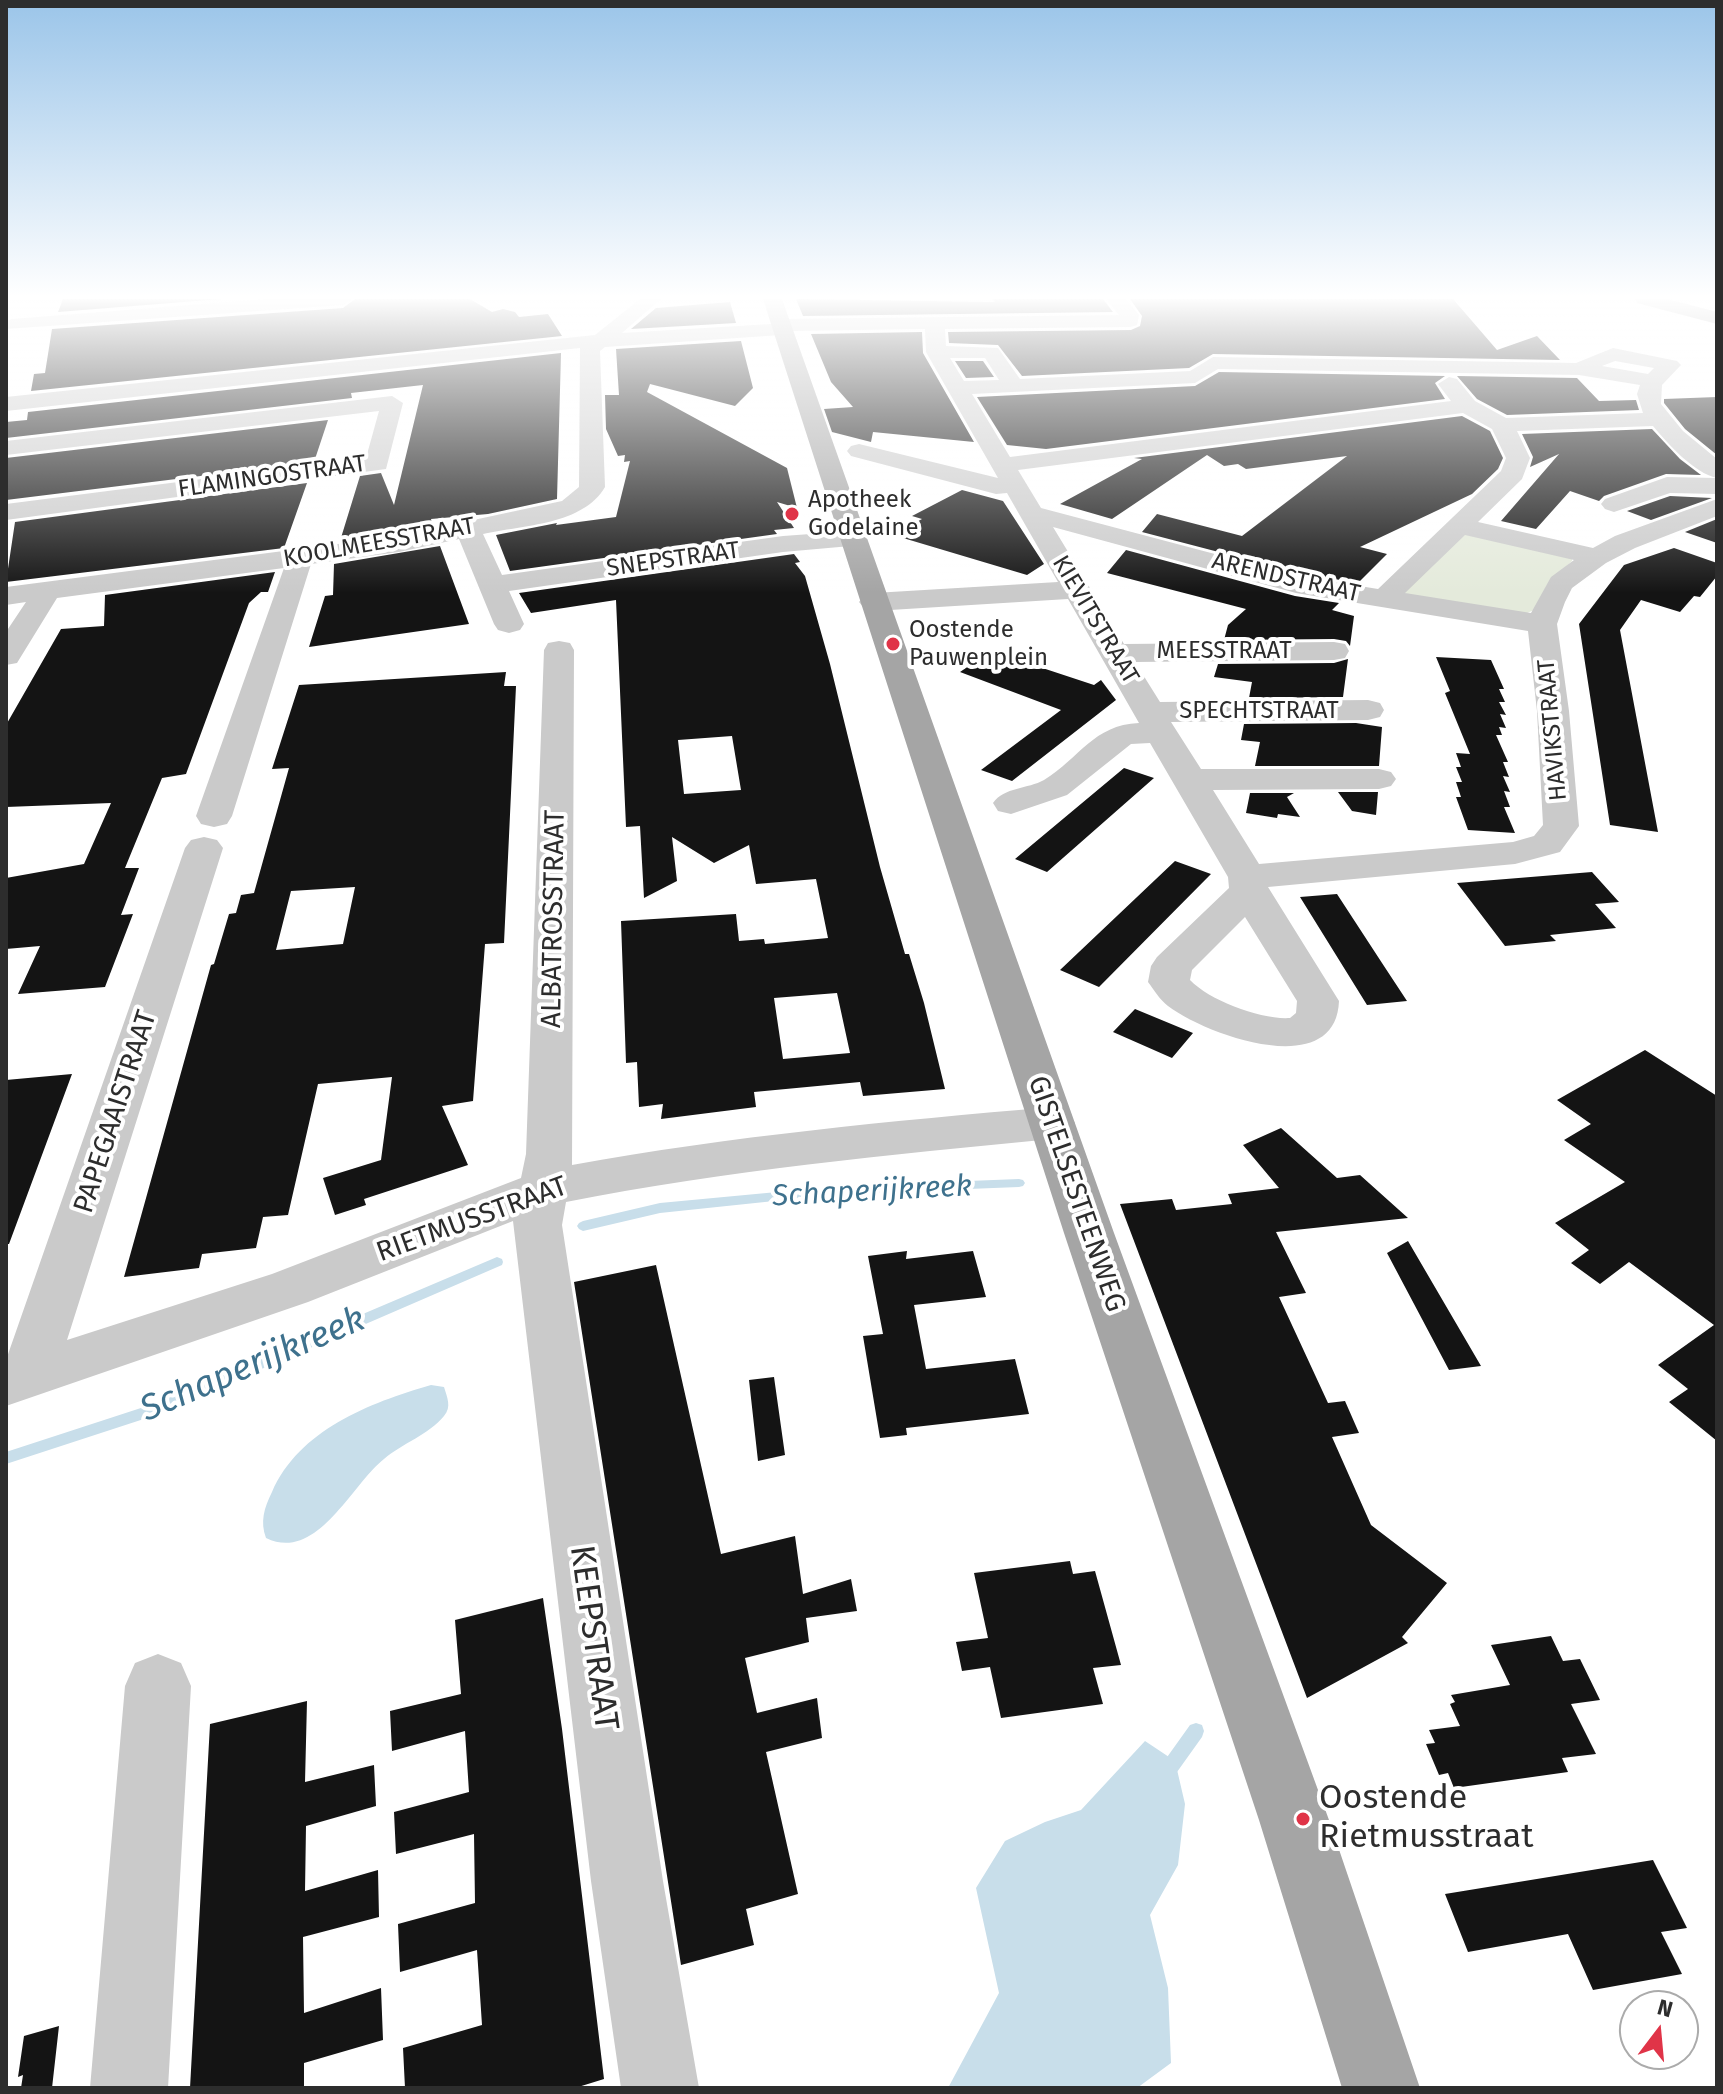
<!DOCTYPE html>
<style>
body{margin:0}
#map{position:relative;width:1723px;height:2094px;overflow:hidden;background:#fff;font-family:"Fira Sans",sans-serif}
canvas{display:block}
.frame{position:absolute;inset:0;border:8px solid #2d2d2d;pointer-events:none}
.north{position:absolute;left:1619px;top:1990px;width:80px;height:80px;box-sizing:border-box;background:#fff;border:2px solid #ababab;border-radius:50%;rotate:16deg;font-size:22px;font-weight:700;line-height:32px;text-align:center;color:#2d2d2d}
.north::after{content:'';display:block;margin:auto;width:28px;height:36px;background:#e03448;clip-path:polygon(50% 0,100% 100%,50% 72%,0 100%)}
</style>
<div id="map">
<canvas width="1723" height="2094"></canvas>
<div class="frame"></div>
<div class="north">N</div>
</div>
<script>
const c = document.querySelector('canvas').getContext('2d');
c.lineJoin = 'round';
function paint(path, color) { c.fillStyle = color; c.fill(path, 'evenodd'); }
function stroke(path, color, width, dash) { c.strokeStyle = color; c.lineWidth = width; c.lineCap = dash ? 'butt' : 'round'; c.setLineDash(dash || []); c.stroke(path); }
function label(font, color, halo, rows, align = 'center') {
  c.font = font + ' "Fira Sans",sans-serif'; c.lineWidth = 8; c.setLineDash([]); c.textBaseline = 'middle'; c.strokeStyle = halo; c.fillStyle = color; for (const [text, x, y, turn = 0] of rows) {
    c.save(); c.translate(x, y); c.rotate((+turn || 0) * Math.PI / 180); c.textAlign = isNaN(turn) ? turn : align; if (halo) c.strokeText(text, 0, 0); c.fillText(text, 0, 0); c.restore();
  }
}
const green = new Path2D(`
 M 1468,533 L 1572,558 L 1572,561 L 1547,585 L 1534,610 L 1527,613 L 1413,598 L 1404,592 L 1459,537 Z`);
const water = new Path2D(`
 M 431,1385 L 444,1387 C 447,1397 452,1407 444,1416 C 428,1435 403,1443 384,1459 C 351,1485 317,1563 266,1538 C 260,1522 264,1508 272,1492 C 299,1430 369,1403 431,1385 Z
 M 1145,1741 L 1175,1761 L 1185,1804 L 1178,1865 L 1150,1915 L 1168,1988 L 1171,2063 L 1137,2088 L 948,2088 L 999,1993 L 976,1888 L 1005,1841 L 1045,1822 L 1081,1810 Z`);
const stream = new Path2D(`
 M 1019,1179 L 1023,1180 L 1025,1183 L 1023,1186 L 1019,1187 L 841,1194 L 660,1213 L 583,1231 L 579,1229 L 577,1226 L 579,1223 L 583,1221 L 660,1203 L 841,1186 Z
 M 497,1257 L 502,1259 L 503,1262 L 502,1265 L 153,1416 L 6,1464 L 6,1452 L 144,1407 Z
 M 1196,1723 L 1202,1725 L 1204,1731 L 1202,1737 L 1172,1779 L 1166,1782 L 1160,1779 L 1157,1773 L 1160,1767 L 1190,1725 Z`);
const building = new Path2D(`
 M 63,299 L 221,299 L 58,312 Z
 M 355,299 L 470,299 L 492,312 L 503,309 L 515,312 L 519,317 L 548,314 L 562,336 L 31,391 L 34,374 L 45,373 L 52,329 L 343,308 Z
 M 796,299 L 995,302 L 992,299 L 1103,299 L 1113,312 L 803,316 Z
 M 1130,299 L 1453,299 L 1497,350 L 1537,336 L 1560,360 L 1213,354 L 1189,368 L 1022,376 L 998,345 L 949,343 L 948,332 L 1131,330 L 1140,326 L 1142,316 Z
 M 730,302 L 736,323 L 631,329 L 656,308 Z
 M 922,332 L 923,353 L 974,442 L 873,432 L 871,442 L 832,432 L 824,409 L 853,407 L 831,382 L 811,334 Z
 M 741,341 L 753,388 L 735,406 L 650,384 L 647,392 L 787,468 L 797,508 L 777,502 L 794,528 L 774,530 L 777,534 L 510,571 L 496,535 L 557,523 L 556,525 L 616,517 L 630,461 L 624,462 L 625,455 L 618,456 L 606,429 L 605,395 L 619,395 L 616,349 Z
 M 561,353 L 557,499 L 488,514 L 431,519 L 433,526 L 398,533 L 340,541 L 360,476 L 381,473 L 394,505 L 423,385 L 351,393 L 352,398 L 6,438 L 6,422 L 27,420 L 28,412 Z
 M 955,361 L 983,361 L 994,377 L 966,378 Z
 M 1219,372 L 1445,376 L 1435,383 L 1445,399 L 1046,449 L 1007,445 L 977,397 L 1195,386 Z
 M 1457,376 L 1577,378 L 1599,401 L 1636,400 L 1639,410 L 1507,415 L 1477,399 Z
 M 1717,397 L 1717,455 L 1685,429 L 1664,403 L 1664,399 Z
 M 1462,416 L 1490,431 L 1503,458 L 1498,469 L 1472,494 L 1360,547 L 1387,554 L 1358,583 L 1299,573 L 1142,532 L 1157,514 L 1242,536 L 1347,456 L 1246,469 L 1238,464 L 1224,466 L 1207,455 L 1112,519 L 1060,504 L 1142,459 L 1134,458 Z
 M 328,420 L 314,462 L 6,500 L 6,458 Z
 M 1652,429 L 1680,459 L 1701,475 L 1666,474 L 1604,496 L 1599,501 L 1570,491 L 1536,529 L 1501,521 L 1559,454 L 1530,467 L 1533,457 L 1522,434 Z
 M 307,483 L 284,548 L 6,582 L 15,522 Z
 M 962,490 L 1003,501 L 1044,564 L 1027,575 L 893,535 L 922,519 L 912,516 Z
 M 1670,496 L 1712,498 L 1651,520 L 1627,511 Z
 M 1717,519 L 1717,543 L 1685,532 Z
 M 440,546 L 469,624 L 309,647 L 325,596 L 333,595 L 334,564 Z
 M 1674,548 L 1717,563 L 1717,576 L 1700,597 L 1694,596 L 1680,612 L 1641,600 L 1620,630 L 1658,832 L 1610,825 L 1579,624 L 1624,565 Z
 M 1126,550 L 1295,596 L 1339,603 L 1332,610 L 1354,616 L 1350,646 L 1346,641 L 1334,639 L 1224,640 L 1228,625 L 1246,609 L 1107,573 Z
 M 794,554 L 800,562 L 795,563 L 805,576 L 830,664 L 880,867 L 905,954 L 909,954 L 924,1003 L 945,1089 L 863,1096 L 860,1082 L 754,1092 L 756,1107 L 661,1119 L 663,1104 L 639,1107 L 637,1062 L 626,1063 L 621,921 L 736,914 L 739,941 L 764,939 L 765,944 L 828,938 L 816,879 L 756,884 L 749,845 L 714,863 L 672,837 L 677,881 L 644,898 L 640,826 L 626,827 L 616,600 L 531,613 L 519,593 ZM 732,736 L 741,790 L 684,794 L 678,740 ZM 837,993 L 850,1053 L 783,1059 L 774,998 Z
 M 275,572 L 268,592 L 261,592 L 249,603 L 186,774 L 162,778 L 125,868 L 139,868 L 121,915 L 133,914 L 105,987 L 18,994 L 40,946 L 6,949 L 6,878 L 84,864 L 111,803 L 6,807 L 6,725 L 61,629 L 104,626 L 105,595 Z
 M 991,651 L 1094,685 L 1101,680 L 1116,700 L 1012,781 L 981,770 L 1061,710 L 960,672 Z
 M 1436,657 L 1491,660 L 1504,689 L 1499,689 L 1505,702 L 1499,702 L 1506,715 L 1500,714 L 1506,728 L 1499,727 L 1502,735 L 1496,735 L 1508,762 L 1503,762 L 1509,777 L 1503,776 L 1510,792 L 1504,791 L 1510,807 L 1504,807 L 1515,833 L 1468,830 L 1456,797 L 1461,797 L 1456,782 L 1462,782 L 1456,767 L 1461,767 L 1456,753 L 1470,754 L 1445,693 L 1450,691 Z
 M 1348,659 L 1343,697 L 1249,698 L 1252,682 L 1214,677 L 1218,664 L 1334,663 Z
 M 506,672 L 504,686 L 516,686 L 504,943 L 485,944 L 473,1101 L 442,1106 L 468,1165 L 364,1199 L 366,1205 L 335,1215 L 323,1178 L 381,1160 L 392,1077 L 318,1084 L 288,1215 L 263,1217 L 256,1248 L 202,1254 L 199,1268 L 124,1277 L 211,965 L 214,964 L 229,914 L 236,913 L 241,895 L 254,893 L 289,768 L 272,769 L 299,685 ZM 355,887 L 343,944 L 276,950 L 291,891 Z
 M 1356,723 L 1382,727 L 1379,766 L 1255,766 L 1260,742 L 1241,740 L 1244,724 Z
 M 1124,768 L 1154,778 L 1047,872 L 1015,859 Z
 M 1338,792 L 1378,792 L 1376,815 L 1352,811 Z
 M 1250,793 L 1294,793 L 1287,797 L 1300,817 L 1278,814 L 1277,818 L 1246,813 Z
 M 1175,861 L 1211,874 L 1099,987 L 1060,970 Z
 M 1592,872 L 1619,902 L 1595,904 L 1616,928 L 1550,935 L 1556,941 L 1505,946 L 1457,883 Z
 M 1337,894 L 1382,963 L 1407,1001 L 1367,1005 L 1300,897 Z
 M 1135,1009 L 1193,1033 L 1172,1058 L 1113,1032 Z
 M 1645,1050 L 1717,1096 L 1717,1441 L 1669,1402 L 1688,1389 L 1658,1365 L 1714,1325 L 1629,1262 L 1600,1284 L 1571,1263 L 1589,1250 L 1555,1223 L 1625,1182 L 1564,1140 L 1591,1124 L 1557,1100 Z
 M 72,1074 L 9,1244 L 6,1244 L 6,1080 Z
 M 1281,1128 L 1337,1178 L 1360,1175 L 1408,1218 L 1276,1232 L 1306,1293 L 1279,1297 L 1328,1403 L 1345,1401 L 1359,1433 L 1332,1437 L 1371,1525 L 1447,1583 L 1402,1637 L 1408,1643 L 1307,1698 L 1120,1204 L 1172,1199 L 1176,1210 L 1232,1204 L 1228,1194 L 1279,1188 L 1243,1145 Z
 M 1408,1241 L 1481,1366 L 1449,1370 L 1387,1253 Z
 M 907,1251 L 906,1259 L 973,1251 L 986,1297 L 914,1305 L 926,1369 L 1015,1359 L 1029,1414 L 906,1428 L 907,1435 L 880,1438 L 863,1336 L 883,1334 L 868,1256 Z
 M 656,1265 L 721,1554 L 795,1536 L 803,1594 L 851,1579 L 857,1611 L 806,1618 L 809,1642 L 745,1658 L 757,1713 L 817,1698 L 822,1738 L 766,1752 L 798,1894 L 746,1909 L 754,1945 L 681,1965 L 574,1282 Z
 M 774,1377 L 785,1455 L 758,1461 L 749,1380 Z
 M 1070,1561 L 1073,1574 L 1095,1571 L 1121,1665 L 1093,1668 L 1103,1704 L 1001,1718 L 990,1667 L 962,1671 L 956,1642 L 988,1638 L 974,1573 Z
 M 543,1598 L 562,1729 L 604,2079 L 575,2088 L 405,2088 L 403,2048 L 482,2025 L 477,1950 L 400,1972 L 398,1924 L 475,1903 L 474,1834 L 396,1854 L 394,1812 L 469,1792 L 465,1731 L 392,1751 L 390,1711 L 461,1694 L 455,1620 Z
 M 1551,1636 L 1563,1661 L 1580,1659 L 1600,1700 L 1571,1704 L 1596,1754 L 1562,1758 L 1568,1772 L 1454,1788 L 1448,1773 L 1439,1775 L 1426,1744 L 1435,1743 L 1429,1730 L 1460,1726 L 1450,1704 L 1455,1702 L 1451,1695 L 1510,1685 L 1491,1645 Z
 M 307,1701 L 305,1782 L 374,1765 L 376,1806 L 306,1826 L 305,1891 L 378,1870 L 379,1917 L 303,1937 L 304,2013 L 381,1988 L 383,2040 L 304,2063 L 304,2088 L 190,2088 L 210,1724 Z
 M 1653,1860 L 1687,1928 L 1661,1932 L 1682,1974 L 1593,1990 L 1568,1934 L 1468,1952 L 1445,1894 Z
 M 59,2026 L 52,2088 L 21,2088 L 23,2075 L 18,2077 L 24,2036 Z`);
const minor = new Path2D(`
 M 265,299 L 352,299 L 343,305 L 6,329 L 6,321 L 12,319 Z
 M 640,299 L 661,299 L 622,333 L 771,324 L 780,319 L 1119,315 L 1106,299 L 1126,299 L 1139,315 L 1137,325 L 1130,327 L 945,329 L 946,346 L 998,348 L 1020,379 L 1190,371 L 1213,357 L 1576,363 L 1613,348 L 1677,361 L 1681,365 L 1662,385 L 1661,404 L 1683,431 L 1717,459 L 1717,478 C 1694,473 1668,444 1653,426 L 1517,431 L 1530,458 L 1522,479 L 1478,522 L 1593,548 L 1615,536 L 1717,499 L 1717,516 L 1635,548 L 1606,563 L 1572,588 L 1565,602 L 1557,624 L 1569,711 L 1579,826 L 1560,852 L 1515,864 L 1268,887 L 1339,1001 C 1336,1082 1206,1035 1168,1006 C 1160,1000 1154,990 1148,982 L 1151,966 L 1157,957 L 1229,888 L 1228,877 L 1150,743 L 1131,744 L 1067,795 L 1011,814 L 998,811 L 993,803 C 1004,787 1028,789 1044,780 C 1080,758 1093,725 1139,723 L 1068,599 L 874,611 L 864,608 L 859,602 L 864,596 L 874,593 L 1058,582 L 1007,493 L 996,494 L 851,456 L 847,451 L 851,446 L 859,444 L 998,478 L 926,352 L 925,329 L 790,331 L 781,335 L 605,347 L 600,351 L 605,487 C 583,525 523,525 483,534 L 502,575 L 783,536 L 852,531 L 862,533 L 865,539 L 862,545 L 783,552 L 509,591 L 524,624 L 520,630 L 509,633 L 498,630 L 494,624 L 459,539 L 399,552 L 311,564 L 232,816 L 227,824 L 214,827 L 201,824 L 196,816 L 284,568 L 57,598 L 17,663 L 6,665 L 6,632 L 26,602 L 6,605 L 6,587 L 399,536 L 562,501 L 579,487 L 580,348 L 6,411 L 6,397 L 595,335 ZM 950,358 L 985,358 L 999,380 L 964,381 ZM 1615,361 L 1654,368 L 1648,374 L 1602,366 ZM 1218,369 L 1579,375 L 1640,385 L 1637,394 L 1643,413 L 1506,418 L 1475,401 L 1457,379 L 1449,377 L 1438,384 L 1451,401 L 1010,457 L 972,394 L 1195,383 ZM 1463,413 L 1492,429 L 1506,458 L 1501,471 L 1378,589 L 1298,576 L 1041,508 L 1018,470 ZM 1053,527 L 1296,593 L 1528,631 L 1537,711 L 1543,825 L 1534,836 L 1513,842 L 1259,864 L 1213,790 L 1379,789 L 1391,786 L 1396,779 L 1391,772 L 1379,769 L 1201,769 L 1171,722 L 1368,720 L 1380,717 L 1384,710 L 1380,703 L 1368,700 L 1160,702 L 1135,662 L 1334,660 L 1345,658 L 1349,651 L 1345,644 L 1334,642 L 1124,644 ZM 1465,535 L 1574,560 L 1551,577 L 1531,613 L 1405,593 ZM 1245,917 L 1297,1001 L 1296,1013 L 1290,1018 C 1262,1020 1210,1001 1190,980 L 1192,970 Z
 M 392,396 L 403,403 L 386,469 L 6,520 L 6,504 L 366,458 L 379,411 L 6,455 L 6,441 Z
 M 1667,477 L 1717,478 L 1717,494 L 1670,493 L 1614,512 L 1605,509 L 1601,504 L 1605,499 Z
 M 559,641 L 570,643 L 574,650 L 572,1165 C 731,1136 891,1121 1052,1107 L 1068,1112 L 1075,1123 L 1068,1134 L 1052,1139 C 889,1155 727,1170 566,1202 L 562,1225 L 663,1881 L 699,2088 L 621,2088 L 591,1881 L 513,1221 L 308,1302 L 6,1406 L 6,1360 L 185,848 L 191,840 L 204,837 L 217,840 L 223,848 L 67,1340 L 272,1274 L 521,1178 L 526,1154 L 544,650 L 548,643 Z
 M 158,1654 L 181,1663 L 191,1686 L 168,2088 L 90,2088 L 125,1686 L 135,1663 Z`);
const major = new Path2D(`
 M 763,299 L 782,299 L 1114,1233 L 1329,1820 L 1420,2088 L 1342,2088 L 1259,1820 L 1064,1233 Z`);
const highway = new Path2D(`
 M 1635,299 L 1668,299 L 1717,312 L 1717,324 L 1637,303 Z`);
const markers = [
 [792,514,8,"#e03448"],
 [893,644,8,"#e03448"],
 [1303,1819,8,"#e03448"]
];
const farStreetnames = [
 ["FLAMINGOSTRAAT",272,477,-8],
 ["KOOLMEESSTRAAT",379,543,-10],
 ["SNEPSTRAAT",673,560,-8],
 ["ARENDSTRAAT",1286,578,13],
 ["KIEVITSTRAAT",1095,620,59],
 ["MEESSTRAAT",1224,651],
 ["SPECHTSTRAAT",1259,711],
 ["HAVIKSTRAAT",1553,730,-95]
];
const farPoinames = [
 ["Apotheek",808,500],
 ["Godelaine",808,528],
 ["Oostende",909,630],
 ["Pauwenplein",909,658]
];
const streetNames = [
 ["ALBATROSSTRAAT",554,919,-89],
 ["PAPEGAAISTRAAT",116,1112,-72],
 ["GISTELSESTEENWEG",1076,1194,71],
 ["RIETMUSSTRAAT",472,1220,-20]
];
const waterNames = [
 ["Schaperijkreek",872,1192,-3]
];
const nearStreetnames = [
 ["KEEPSTRAAT",593,1638,82]
];
const nearPoinames = [
 ["Oostende",1319,1799],
 ["Rietmusstraat",1319,1838]
];
const nearWaternames = [
 ["Schaperijkreek",253,1365,-23]
];
paint(green, '#e4eadb');
paint(water, '#c8deea');
paint(stream, '#c8deea');
paint(building, '#141414');
paint(minor, '#cacaca');
paint(major, '#a5a5a5');
paint(highway, '#949494');
const sky = c.createLinearGradient(0, 0, 0, 593);
sky.addColorStop(0, '#9bc5e9');
sky.addColorStop(0.5, '#fff');
sky.addColorStop(1, '#ffffff00');
c.fillStyle = sky;
c.fillRect(0, 0, 1723, 593);
for (const [x, y, r, color] of markers) { const dot = new Path2D(); dot.arc(x, y, r, 0, 2 * Math.PI); c.fillStyle = color; c.fill(dot); stroke(dot, '#fff', 3); }
label('24px', '#2d2d2d', '#fff', farStreetnames);
label('24px', '#2d2d2d', '#fff', farPoinames, 'left');
label('28px', '#2d2d2d', '#fff', streetNames);
label('italic 30px', '#3e718d', '#fff', waterNames);
label('34px', '#2d2d2d', '#fff', nearStreetnames);
label('34px', '#2d2d2d', '#fff', nearPoinames, 'left');
label('italic 36px', '#3e718d', '#fff', nearWaternames);
</script>
